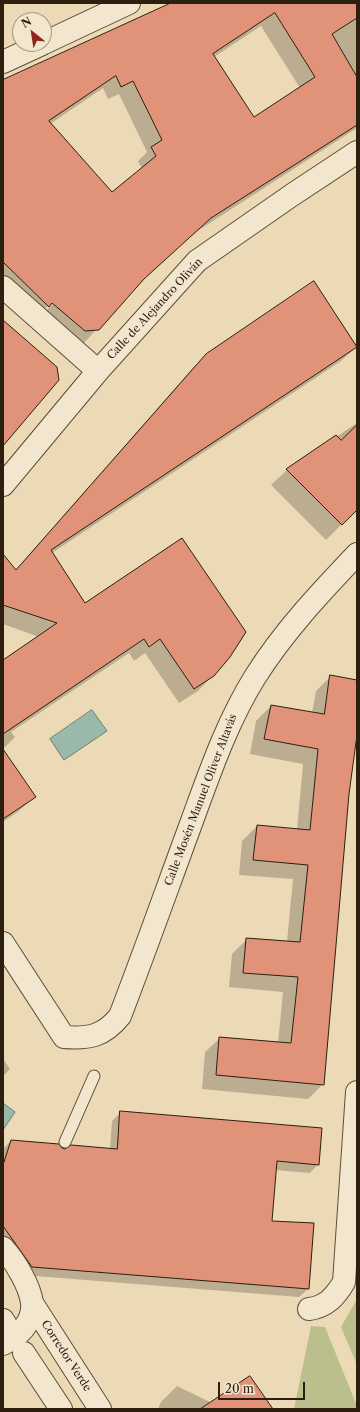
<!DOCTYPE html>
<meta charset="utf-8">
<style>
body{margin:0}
#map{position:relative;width:360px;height:1412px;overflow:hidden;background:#ecd9b5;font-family:"Libre Caslon Text",serif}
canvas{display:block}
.frame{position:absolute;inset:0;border:4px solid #2c1f0f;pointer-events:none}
.north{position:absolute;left:12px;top:12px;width:40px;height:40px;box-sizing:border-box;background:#f3e6cf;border:1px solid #a39682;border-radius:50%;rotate:330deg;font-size:11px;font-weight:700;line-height:16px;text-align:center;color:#2c1f0f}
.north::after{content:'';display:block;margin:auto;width:14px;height:18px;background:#8f2418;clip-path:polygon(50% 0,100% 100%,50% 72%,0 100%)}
.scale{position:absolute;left:218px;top:1382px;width:87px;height:18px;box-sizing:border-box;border:2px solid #2c1f0f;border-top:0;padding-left:5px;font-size:12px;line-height:14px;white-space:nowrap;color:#2c1f0f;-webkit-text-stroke:3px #f3e6cf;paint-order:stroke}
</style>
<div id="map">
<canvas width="360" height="1412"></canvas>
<div class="frame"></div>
<div class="north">N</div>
<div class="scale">20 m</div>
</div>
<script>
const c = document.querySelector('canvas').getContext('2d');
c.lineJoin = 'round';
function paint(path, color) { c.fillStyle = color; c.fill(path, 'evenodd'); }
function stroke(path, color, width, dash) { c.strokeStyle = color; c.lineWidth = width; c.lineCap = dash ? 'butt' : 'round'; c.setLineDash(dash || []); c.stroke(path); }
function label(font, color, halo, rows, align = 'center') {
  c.font = font + ' "Libre Caslon Text",serif'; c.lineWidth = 3; c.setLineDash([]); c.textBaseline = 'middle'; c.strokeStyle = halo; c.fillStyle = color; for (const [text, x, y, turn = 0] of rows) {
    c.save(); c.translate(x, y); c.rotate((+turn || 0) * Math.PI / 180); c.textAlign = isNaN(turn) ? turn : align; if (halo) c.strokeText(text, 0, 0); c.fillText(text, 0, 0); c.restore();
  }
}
const green = new Path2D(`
 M 357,1299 L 357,1365 L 341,1327 Z
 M 311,1326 L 325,1327 L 357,1406 L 357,1409 L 294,1409 Z`);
const water = new Path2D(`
 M 92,710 L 107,731 L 64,760 L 50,739 Z
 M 3,1103 L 15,1112 L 3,1130 Z`);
const shadow = new Path2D(`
 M 174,3 L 357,3 L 357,128 L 196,232 L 137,285 L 84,343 L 71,345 L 39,318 L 56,301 L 55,299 L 35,319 L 3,288 L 3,82 ZM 261,26 L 300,88 L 253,118 L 214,57 ZM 103,88 L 108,99 L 119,94 L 147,152 L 138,161 L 142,169 L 112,194 L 50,124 Z
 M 356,347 L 341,361 L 52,553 L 85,605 L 182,540 L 213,675 L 198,691 L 179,703 L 145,653 L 134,661 L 129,653 L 11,732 L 15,737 L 3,749 L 3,662 L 39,637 L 3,624 L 3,555 L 15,571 L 191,370 L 207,354 Z
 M 357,423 L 357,509 L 326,540 L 271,485 L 287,470 Z
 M 331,676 L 357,681 L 357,728 L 350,775 L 323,1084 L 308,1099 L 202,1089 L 205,1052 L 220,1038 L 278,1043 L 283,992 L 229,987 L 232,954 L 247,939 L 287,942 L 293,879 L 239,875 L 242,841 L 257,826 L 297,830 L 303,764 L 250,754 L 256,721 L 271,706 L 312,713 L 316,691 Z
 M 3,751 L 34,797 L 19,811 L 3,822 Z
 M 3,1059 L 10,1069 L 3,1076 Z
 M 121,1112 L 318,1164 L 310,1173 L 275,1170 L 271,1222 L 313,1224 L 308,1289 L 299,1297 L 23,1275 L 3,1245 L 3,1149 L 11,1141 L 61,1149 L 110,1149 L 112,1121 Z
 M 177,1386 L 212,1403 L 271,1409 L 158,1409 L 161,1402 Z`);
const building = new Path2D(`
 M 171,3 L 357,3 L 357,18 L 332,34 L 357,77 L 357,125 L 211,218 L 144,279 L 99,330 L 85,331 L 52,303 L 49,307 L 3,262 L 3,80 ZM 275,13 L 315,77 L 254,117 L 213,54 ZM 116,76 L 121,87 L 133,81 L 162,140 L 151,147 L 156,156 L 112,192 L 49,121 Z
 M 314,281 L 357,347 L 51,550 L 85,603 L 182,538 L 246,632 L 230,657 L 214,676 L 194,689 L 160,639 L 149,647 L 144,639 L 3,734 L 3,660 L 57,623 L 3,605 L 3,554 L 16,570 L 206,354 Z
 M 3,320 L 57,367 L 59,380 L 3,446 Z
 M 357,425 L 357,510 L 342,525 L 286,469 L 336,435 L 341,440 Z
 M 330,675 L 357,680 L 357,735 L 349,794 L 324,1085 L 216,1075 L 219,1037 L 291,1043 L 298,977 L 243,973 L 246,938 L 300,942 L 308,865 L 253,860 L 257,825 L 310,830 L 318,749 L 264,739 L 271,705 L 324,714 Z
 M 3,749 L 36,797 L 3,819 Z
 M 120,1111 L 322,1128 L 319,1165 L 277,1161 L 272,1221 L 314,1223 L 309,1289 L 32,1267 L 3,1226 L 3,1165 L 11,1140 L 59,1144 L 62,1148 L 65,1149 L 71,1145 L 117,1149 Z
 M 250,1376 L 273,1409 L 200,1409 L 236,1385 Z`);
const lane = new Path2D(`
 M 65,1142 L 94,1076`);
const street = new Path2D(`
 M 44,43 L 129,3
 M 3,62 L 42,44
 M 3,287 L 98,371
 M 3,485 L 98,371 L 197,261 L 292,195 L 357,152
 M 3,943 L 64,1037 C 89,1039 104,1036 120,1016 C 145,951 168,886 192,821 C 210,772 227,722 255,677 C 284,631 320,593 357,554
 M 3,1248 C 15,1261 30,1286 32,1303 C 34,1322 18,1337 3,1344
 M 32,1303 L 100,1409
 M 309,1309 C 326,1307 335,1297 344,1282 L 357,1092
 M 3,1320 L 6,1325
 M 24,1353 L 61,1409`);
const streetNames = [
 ["Calle de Alejandro Oliván",155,309,-47],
 ["Calle Mosén Manuel Oliver Altavás",201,800,-69],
 ["Corredor Verde",66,1356,57]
];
paint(green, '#babf8c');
paint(water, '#99baab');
stroke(water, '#6d7c6d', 1);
paint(shadow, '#0003');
paint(building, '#e09379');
stroke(building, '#2c1f0f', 1);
stroke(lane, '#5c4e38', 13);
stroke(street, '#5c4e38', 24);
stroke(lane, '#f3e6cf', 11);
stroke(street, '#f3e6cf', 22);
label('11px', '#2c1f0f', '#f3e6cf', streetNames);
</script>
